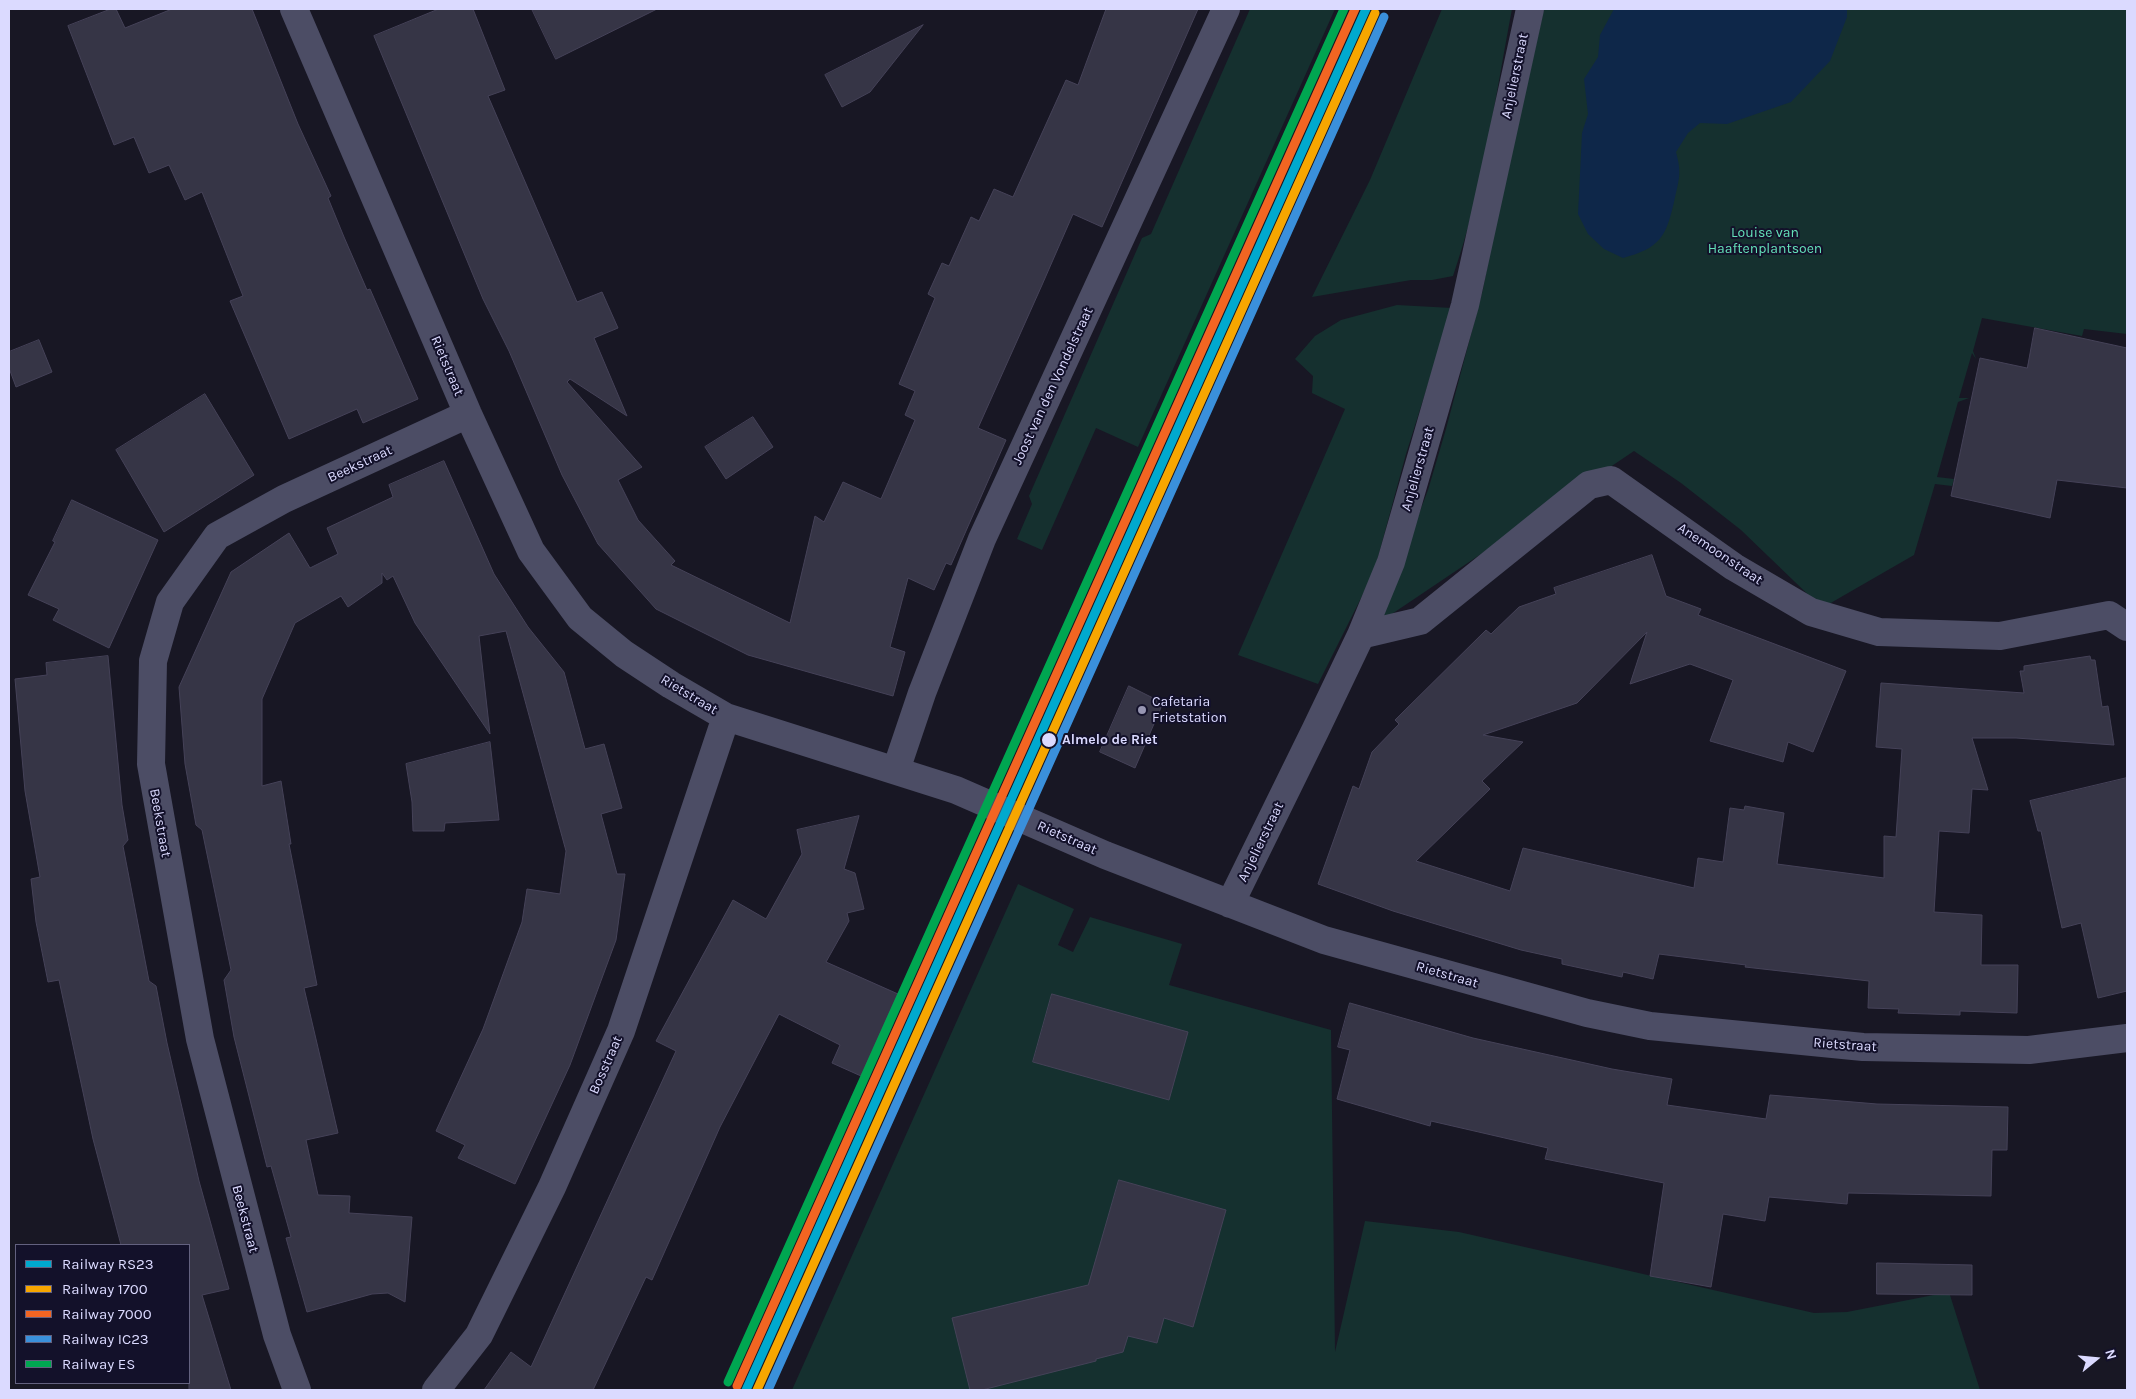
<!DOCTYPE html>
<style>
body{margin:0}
#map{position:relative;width:2136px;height:1399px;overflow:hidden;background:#181724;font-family:Karla,sans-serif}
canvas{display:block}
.frame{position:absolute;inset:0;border:10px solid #dbdaff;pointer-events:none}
.legend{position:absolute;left:15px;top:1244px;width:175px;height:140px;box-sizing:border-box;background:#13112a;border:1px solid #63617f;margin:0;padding:6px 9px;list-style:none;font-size:15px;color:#dbdaff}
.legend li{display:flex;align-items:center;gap:10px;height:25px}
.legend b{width:25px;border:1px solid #63617f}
.north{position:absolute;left:2071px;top:1334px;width:50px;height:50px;-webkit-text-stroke:4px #13112a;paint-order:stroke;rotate:73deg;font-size:14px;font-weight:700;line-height:20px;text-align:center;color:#dbdaff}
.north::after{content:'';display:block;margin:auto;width:18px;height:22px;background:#dbdaff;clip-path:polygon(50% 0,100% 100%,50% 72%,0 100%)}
</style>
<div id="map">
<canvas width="2136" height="1399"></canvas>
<div class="frame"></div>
<ul class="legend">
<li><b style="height:6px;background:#00a9ce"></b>Railway RS23</li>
<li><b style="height:6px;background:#f7a600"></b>Railway 1700</li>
<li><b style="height:6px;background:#f26522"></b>Railway 7000</li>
<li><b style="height:6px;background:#3a90db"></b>Railway IC23</li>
<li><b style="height:6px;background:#00a651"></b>Railway ES</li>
</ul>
<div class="north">N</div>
</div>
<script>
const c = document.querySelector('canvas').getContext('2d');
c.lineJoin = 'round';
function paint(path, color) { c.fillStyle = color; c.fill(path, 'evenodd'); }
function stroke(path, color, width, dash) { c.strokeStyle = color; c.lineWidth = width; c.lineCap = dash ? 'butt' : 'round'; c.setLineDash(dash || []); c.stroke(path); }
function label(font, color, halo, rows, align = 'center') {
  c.font = font + ' Karla,sans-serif'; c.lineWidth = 4; c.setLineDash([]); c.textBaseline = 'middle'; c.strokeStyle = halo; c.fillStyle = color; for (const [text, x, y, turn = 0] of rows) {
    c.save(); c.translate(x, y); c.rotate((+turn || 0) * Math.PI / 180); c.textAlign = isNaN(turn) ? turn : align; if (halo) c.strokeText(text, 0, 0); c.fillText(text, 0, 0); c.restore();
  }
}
const green = new Path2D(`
 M 1250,9 L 1335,9 L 1138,447 L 1096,428 L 1042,550 L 1017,539 L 1032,504 L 1029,496 L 1142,238 L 1151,234 Z
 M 1442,9 L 1512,9 C 1495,98 1483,190 1453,276 L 1432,280 L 1411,280 L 1312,297 L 1370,180 Z
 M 1544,9 L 2127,9 L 2127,334 L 2084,329 L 2082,336 L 1982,318 L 1973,351 L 1976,359 L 1972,353 L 1959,398 L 1969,398 L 1958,402 L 1937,477 L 1954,479 L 1952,486 L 1935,484 L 1914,555 L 1822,608 L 1741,530 L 1681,483 L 1634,451 L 1377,624 L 1428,490 L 1446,429 L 1483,289 L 1495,226 Z
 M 1397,305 L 1452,308 L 1406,454 L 1374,572 L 1318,684 L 1238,655 L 1345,409 L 1312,393 L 1313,376 L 1295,359 L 1315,336 L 1341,320 Z
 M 1018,884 L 1074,909 L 1058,945 L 1073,952 L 1090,917 L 1182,944 L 1169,985 L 1331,1030 L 1335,1352 L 1365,1221 L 1459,1232 L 1814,1313 L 1847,1312 L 1949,1292 L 1980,1390 L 792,1390 Z`);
const water = new Path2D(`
 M 1614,9 L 1847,9 L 1847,17 L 1830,61 L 1791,102 L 1727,124 L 1700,123 L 1688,133 L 1676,152 C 1682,174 1679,179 1674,202 C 1666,237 1660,248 1623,258 L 1604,249 L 1588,234 L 1578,214 L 1582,133 L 1588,114 L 1584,79 L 1598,57 L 1600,35 Z`);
const building = new Path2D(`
 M 111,9 L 116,9 L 125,28 L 172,9 L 252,9 L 298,124 L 331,196 L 328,198 L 344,237 L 367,290 L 370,289 L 418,399 L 363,423 L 357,409 L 289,439 L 230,301 L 243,296 L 202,192 L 185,200 L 169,165 L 149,173 L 134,137 L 114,145 L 68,26 Z
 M 439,9 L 473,9 L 505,90 L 488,96 L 577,302 L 602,292 L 618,328 L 594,338 L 627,416 L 570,379 L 567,382 L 642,467 L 618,480 L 638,520 L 675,561 L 671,565 L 790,623 L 815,516 L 824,522 L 843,482 L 881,499 L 915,420 L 905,415 L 915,391 L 899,384 L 935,298 L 928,294 L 942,263 L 949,266 L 971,217 L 979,221 L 994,189 L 1013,197 L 1066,80 L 1078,85 L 1106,9 L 1198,9 L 1102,227 L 1073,214 L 1042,285 L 978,428 L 1006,440 L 951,565 L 946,563 L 934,590 L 908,578 L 890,647 L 905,652 L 893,696 L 748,655 L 656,609 L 598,544 L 562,475 L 509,351 L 483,299 L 374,36 Z
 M 532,9 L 657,9 L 556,59 Z
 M 923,25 L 870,92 L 842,107 L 825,75 Z
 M 2035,328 L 2127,348 L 2127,488 L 2057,480 L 2050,518 L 1951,496 L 1980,358 L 2027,368 Z
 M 39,340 L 52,372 L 16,387 L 9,368 L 9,352 Z
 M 205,394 L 254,475 L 164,532 L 116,450 Z
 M 753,417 L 773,447 L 726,479 L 705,447 Z
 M 444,461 L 494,574 L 528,627 L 564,672 L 585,749 L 604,744 L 622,808 L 601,814 L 617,874 L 625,874 L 616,940 L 570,1065 L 515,1184 L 458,1158 L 465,1145 L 436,1131 L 483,1029 L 522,922 L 527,889 L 560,894 L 566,851 L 506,631 L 479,636 L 490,734 L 415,623 L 393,576 L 387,580 L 382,573 L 382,583 L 348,607 L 341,596 L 295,623 L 262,699 L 262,786 L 281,781 L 291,844 L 289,844 L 317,985 L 304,988 L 338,1133 L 306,1140 L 318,1195 L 350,1196 L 349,1213 L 412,1217 L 405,1302 L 388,1293 L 372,1294 L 307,1312 L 286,1238 L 291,1237 L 271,1166 L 267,1167 L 234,1037 L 224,980 L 231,970 L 202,830 L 196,825 L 185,764 L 179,687 L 231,572 L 289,533 L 310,568 L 338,554 L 327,528 L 393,497 L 389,485 Z
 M 72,500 L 158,540 L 109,648 L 53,620 L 59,609 L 28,595 L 55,542 L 53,541 Z
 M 1652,555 L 1666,596 L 1701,609 L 1698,615 L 1846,671 L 1813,752 L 1788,742 L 1783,762 L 1710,741 L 1733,680 L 1690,664 L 1630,684 L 1647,632 L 1577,703 L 1483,735 L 1523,742 L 1482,781 L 1490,789 L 1416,861 L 1510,891 L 1523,848 L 1694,888 L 1698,858 L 1723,862 L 1730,808 L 1744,810 L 1745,806 L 1784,813 L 1777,864 L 1884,878 L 1884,836 L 1896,837 L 1902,749 L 1876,747 L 1881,683 L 2024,693 L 2020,671 L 2024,671 L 2024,666 L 2090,656 L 2091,660 L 2095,660 L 2102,707 L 2108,706 L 2114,745 L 2016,738 L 1972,738 L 1988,790 L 1972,789 L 1969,833 L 1939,831 L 1934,912 L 1982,915 L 1981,965 L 2018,965 L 2017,1013 L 1960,1011 L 1960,1015 L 1898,1013 L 1899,1009 L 1868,1008 L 1869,981 L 1745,967 L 1746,965 L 1659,954 L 1653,979 L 1623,972 L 1622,977 L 1562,964 L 1562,959 L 1521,950 L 1393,911 L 1318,884 L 1353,786 L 1359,789 L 1372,752 L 1399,724 L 1395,720 L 1486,630 L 1491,634 L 1519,607 L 1556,594 L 1554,588 Z
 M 108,656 L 122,805 L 128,840 L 123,846 L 149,981 L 156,986 L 167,1043 L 199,1181 L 229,1289 L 202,1295 L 231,1390 L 189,1390 L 189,1245 L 121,1245 L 93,1139 L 59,980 L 48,982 L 36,922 L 31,879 L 40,877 L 25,791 L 15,679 L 47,675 L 46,663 Z
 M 1129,686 L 1163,703 L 1135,768 L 1100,752 Z
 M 490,742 L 499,820 L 445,823 L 444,831 L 413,831 L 412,802 L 406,764 Z
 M 2127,778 L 2127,991 L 2098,998 L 2081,923 L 2062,928 L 2041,831 L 2038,831 L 2030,801 Z
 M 859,816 L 844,869 L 855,873 L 864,909 L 847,913 L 849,921 L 826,962 L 898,994 L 861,1076 L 832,1063 L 840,1045 L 779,1014 L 720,1127 L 652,1280 L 646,1277 L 593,1390 L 484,1390 L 511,1352 L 531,1367 L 676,1051 L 656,1041 L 733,900 L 766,919 L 802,854 L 797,830 Z
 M 1052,994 L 1188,1032 L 1169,1100 L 1033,1062 Z
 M 1350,1003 L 1473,1038 L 1612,1069 L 1672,1079 L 1667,1105 L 1766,1119 L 1770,1095 L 1877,1104 L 2008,1107 L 2007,1150 L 1992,1150 L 1991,1196 L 1848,1193 L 1847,1204 L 1769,1197 L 1765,1221 L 1723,1214 L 1711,1287 L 1650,1276 L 1664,1183 L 1545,1159 L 1548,1148 L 1431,1121 L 1430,1126 L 1337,1099 L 1350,1050 L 1338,1047 Z
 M 1119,1180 L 1226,1210 L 1193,1327 L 1164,1318 L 1157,1343 L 1128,1336 L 1123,1352 L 1096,1359 L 1096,1361 L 982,1390 L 970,1390 L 952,1318 L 1088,1285 Z
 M 1877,1263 L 1972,1265 L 1972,1295 L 1877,1294 Z`);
const minor = new Path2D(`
 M 294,9 L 468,414 L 531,551 L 580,618 L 624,654 L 671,685 L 726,717 L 956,790 L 1105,855 L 1324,940 L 1587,1013 L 1650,1026 L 1863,1047 L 2029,1050 L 2127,1038
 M 1361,635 L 1420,621 L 1589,485 L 1611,480 L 1734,567 L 1811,612 L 1879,632 L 2000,636 L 2109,615 L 2127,627
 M 896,770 L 922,693 L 982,539 L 1226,9
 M 1230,904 L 1315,731 L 1361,635 L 1391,562 L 1465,305 L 1530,9
 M 297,1390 L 277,1335 L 200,1039 L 151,764 L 153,661 L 170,602 L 217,536 L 284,499 L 468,414
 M 436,1390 L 479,1335 L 552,1187 L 621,1031 L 726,717`);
const rail1 = new Path2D(`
 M 746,1390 L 1366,9`);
const rail2 = new Path2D(`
 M 757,1390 L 1375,13`);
const rail3 = new Path2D(`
 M 737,1386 L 1355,9`);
const rail4 = new Path2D(`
 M 768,1390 L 1384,17`);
const rail5 = new Path2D(`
 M 728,1382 L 1344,9`);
const markers = [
 [1142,710,5,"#9796b2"],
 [1049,740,8,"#dbdaff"]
];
const streetNames = [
 ["Anjelierstraat",1515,76,-78],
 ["Rietstraat",447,366,67],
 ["Joost van den Vondelstraat",1053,386,-65],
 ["Beekstraat",360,464,-25],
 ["Anjelierstraat",1418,469,-74],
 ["Anemoonstraat",1720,554,34],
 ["Rietstraat",689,695,31],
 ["Beekstraat",160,823,80],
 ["Rietstraat",1067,838,24],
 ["Anjelierstraat",1261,842,-64],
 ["Rietstraat",1447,975,16],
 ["Rietstraat",1845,1045,4],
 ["Bosstraat",606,1065,-66],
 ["Beekstraat",245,1219,75]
];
const parkNames = [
 ["Louise van",1765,233],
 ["Haaftenplantsoen",1765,249]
];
const poiNames = [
 ["Cafetaria",1152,702],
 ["Frietstation",1152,718]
];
const stopNames = [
 ["Almelo de Riet",1062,740]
];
paint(green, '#15302f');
paint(water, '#0e2749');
paint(building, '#363546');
stroke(building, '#454258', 1);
stroke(minor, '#4c4d65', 28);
stroke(rail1, '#00a9ce', 9);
stroke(rail2, '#f7a600', 9);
stroke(rail3, '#f26522', 9);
stroke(rail4, '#3a90db', 9);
stroke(rail5, '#00a651', 9);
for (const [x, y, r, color] of markers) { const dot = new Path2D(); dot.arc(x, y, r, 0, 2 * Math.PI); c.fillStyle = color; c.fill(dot); stroke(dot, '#13112a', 2); }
label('14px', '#dbdaff', '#13112a', streetNames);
label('14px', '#64e1b9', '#13112a', parkNames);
label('14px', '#dbdaff', '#13112a', poiNames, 'left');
label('bold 14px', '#dbdaff', '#13112a', stopNames, 'left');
</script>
